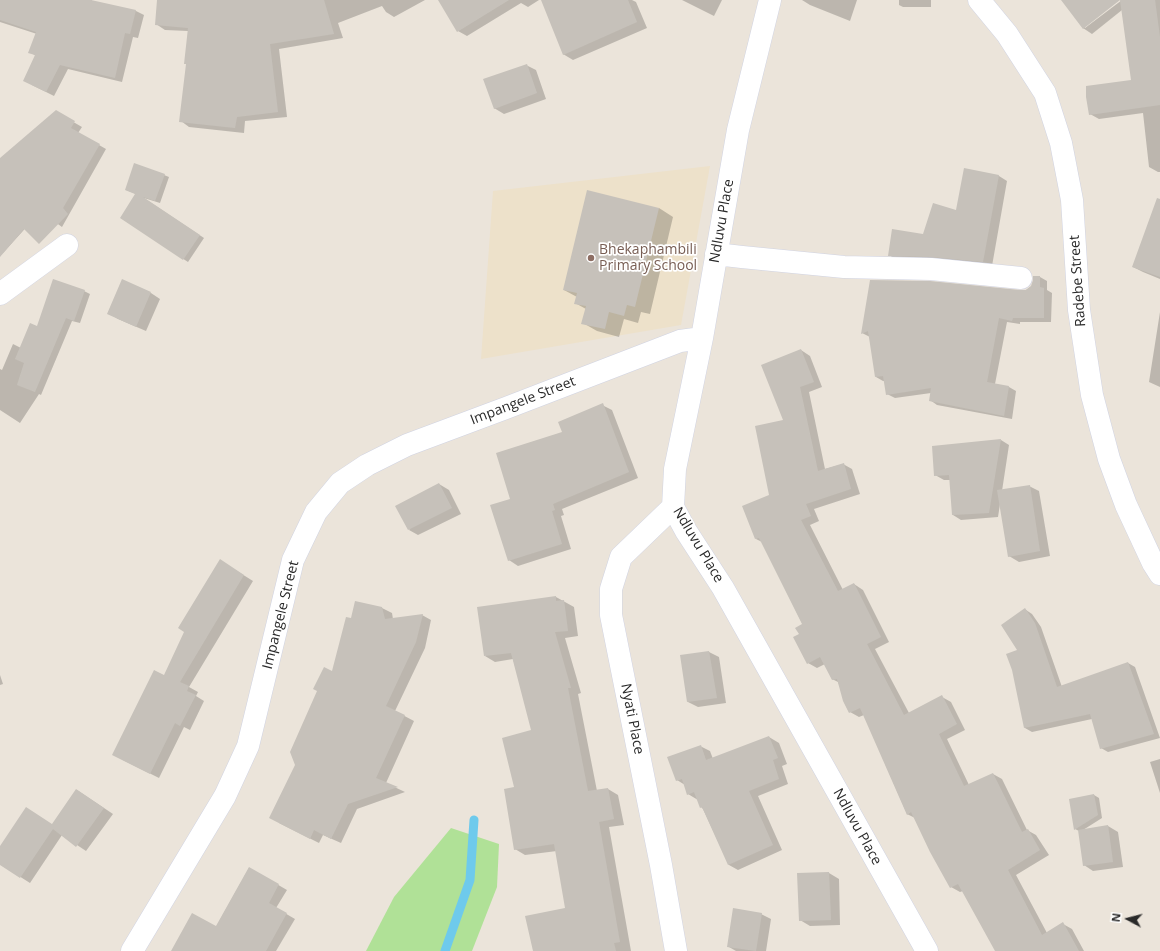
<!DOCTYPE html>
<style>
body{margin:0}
#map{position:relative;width:1160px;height:951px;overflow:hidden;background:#ebe4da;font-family:"Open Sans",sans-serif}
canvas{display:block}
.north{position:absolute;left:1108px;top:899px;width:40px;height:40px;-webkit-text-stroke:3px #fff;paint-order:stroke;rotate:277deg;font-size:11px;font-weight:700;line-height:16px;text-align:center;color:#292929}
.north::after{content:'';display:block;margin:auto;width:14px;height:18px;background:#292929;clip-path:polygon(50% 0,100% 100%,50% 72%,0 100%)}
</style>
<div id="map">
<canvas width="1160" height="951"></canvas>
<div class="north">N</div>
</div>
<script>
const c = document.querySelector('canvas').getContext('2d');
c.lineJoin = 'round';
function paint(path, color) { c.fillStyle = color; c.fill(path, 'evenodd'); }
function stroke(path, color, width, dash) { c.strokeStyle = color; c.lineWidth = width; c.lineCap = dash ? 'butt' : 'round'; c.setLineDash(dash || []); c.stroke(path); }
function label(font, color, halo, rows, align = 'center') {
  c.font = font + ' "Open Sans",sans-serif'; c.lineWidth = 3.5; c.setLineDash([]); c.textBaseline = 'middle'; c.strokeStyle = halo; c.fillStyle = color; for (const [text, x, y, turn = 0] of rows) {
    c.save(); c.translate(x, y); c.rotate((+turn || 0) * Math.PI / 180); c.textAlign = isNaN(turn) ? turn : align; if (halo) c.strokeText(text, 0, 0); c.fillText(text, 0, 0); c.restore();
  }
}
const education = new Path2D(`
 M 710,166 L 681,325 L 481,359 L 493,191 Z`);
const green = new Path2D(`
 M 451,828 L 499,844 L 497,887 L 472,951 L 366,951 L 394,897 Z`);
const shadow = new Path2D(`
 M 0,0 L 92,0 L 92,1 L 136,11 L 144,15 L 138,38 L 133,37 L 122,82 L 68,69 L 54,96 L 32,85 L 36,56 L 30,52 L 37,34 L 0,22 Z
 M 158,0 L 425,0 L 394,17 L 386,12 L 382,6 L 338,23 L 343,38 L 279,49 L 287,117 L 245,121 L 244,133 L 189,127 L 181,121 L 187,64 L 188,31 L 165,30 L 156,24 Z
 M 439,0 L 539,0 L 528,7 L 521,3 L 467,36 L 458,31 Z
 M 616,0 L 632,0 L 636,2 L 647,28 L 573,60 L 563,54 Z
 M 682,0 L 722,0 L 714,16 Z
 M 802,0 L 857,0 L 850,21 L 810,5 Z
 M 899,0 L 931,0 L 931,7 L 903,7 L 899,5 Z
 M 1062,0 L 1119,0 L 1085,26 L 1085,28 L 1122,0 L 1160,0 L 1160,172 L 1158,172 L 1149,167 L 1143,113 L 1099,119 L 1090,114 L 1132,81 L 1122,10 L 1092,34 L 1083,28 Z
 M 526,65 L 536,70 L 546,99 L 504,114 L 494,108 Z
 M 56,112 L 82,127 L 78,133 L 106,149 L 62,227 L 55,222 L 41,211 L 3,253 L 0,252 L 0,159 Z
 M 965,170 L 999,176 L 1007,181 L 992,266 L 897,260 L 889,255 L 924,235 L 957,212 Z
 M 164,175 L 169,177 L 160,203 L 144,198 L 204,238 L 188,262 L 121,218 L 136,194 L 126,190 Z
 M 1160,207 L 1160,279 L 1143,272 L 1133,267 Z
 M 659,208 L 673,217 L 650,314 L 641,312 L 638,323 L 624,319 L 619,337 L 597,331 L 583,323 L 586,309 L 575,303 L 577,297 L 564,290 Z
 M 1040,277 L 1047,281 L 1047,290 L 1052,293 L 1051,322 L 1020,322 L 1020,324 L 1007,322 L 995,384 L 1009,387 L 1016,391 L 1012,419 L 937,405 L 930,400 L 931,393 L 895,398 L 887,394 L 885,381 L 883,381 L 876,377 L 870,337 L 862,333 L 871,281 L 1020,291 L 1026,290 L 1032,286 Z
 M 122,281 L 151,293 L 160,299 L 146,331 L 118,319 L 108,313 Z
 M 84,291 L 90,294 L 80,323 L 72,321 L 41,395 L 39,394 L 20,423 L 0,410 L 0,369 L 2,370 L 13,344 L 21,348 L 38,327 Z
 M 1160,312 L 1160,387 L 1149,382 Z
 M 801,350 L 810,356 L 822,387 L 809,392 L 825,469 L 843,464 L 852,469 L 860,494 L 814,509 L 819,521 L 810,525 L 843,590 L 854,584 L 863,590 L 889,642 L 875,649 L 909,713 L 942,697 L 951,702 L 965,730 L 947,739 L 969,785 L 993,774 L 1002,779 L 1027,830 L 1036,835 L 1049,855 L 1016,875 L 1047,933 L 1063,924 L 1072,929 L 1084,951 L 996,951 L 963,891 L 960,892 L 951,887 L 915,818 L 907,814 L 864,715 L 859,717 L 850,712 L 838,682 L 832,679 L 825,664 L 817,668 L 808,663 L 800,634 L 803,625 L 762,542 L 756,539 L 770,496 L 784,421 Z
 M 602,405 L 612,410 L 638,478 L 562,509 L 564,515 L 561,516 L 571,549 L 518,566 L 509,560 L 511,499 L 564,432 Z
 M 1001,440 L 1009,445 L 1002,491 L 1029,486 L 1039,491 L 1050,556 L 1019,562 L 1009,556 L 1000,504 L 998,517 L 961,520 L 953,515 L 950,480 L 944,480 L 935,475 Z
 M 439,484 L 449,490 L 461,514 L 418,535 L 409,530 Z
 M 229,566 L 253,581 L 189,687 L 198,692 L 196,696 L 204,701 L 190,730 L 184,727 L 159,778 L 123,760 L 165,676 Z
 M 556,597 L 574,607 L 578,636 L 565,638 L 581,693 L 578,694 L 597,791 L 608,789 L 618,795 L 624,825 L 609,827 L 631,951 L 534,951 L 566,909 L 557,851 L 525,855 L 515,849 L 515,788 L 533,731 L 513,659 L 495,662 L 485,656 Z
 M 382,608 L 392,613 L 393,619 L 422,615 L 431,620 L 425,648 L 395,711 L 414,721 L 386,783 L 405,792 L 357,809 L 341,843 L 323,835 L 319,843 L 279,823 L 296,765 L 333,672 L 352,620 Z
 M 1026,610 L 1032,614 L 1041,627 L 1062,687 L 1128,663 L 1135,667 L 1160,738 L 1108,752 L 1101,748 L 1092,719 L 1032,732 L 1025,728 L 1013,670 L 1018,650 Z
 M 709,652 L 719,657 L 726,703 L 698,707 L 688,702 L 681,656 Z
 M 0,675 L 3,684 L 0,685 Z
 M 769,737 L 779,743 L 787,764 L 782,766 L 788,784 L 758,796 L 782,850 L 738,870 L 729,865 L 703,809 L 701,807 L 698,800 L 688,794 L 685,785 L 677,780 L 700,746 L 710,751 L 713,759 Z
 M 1160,759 L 1160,793 L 1150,762 Z
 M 77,790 L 113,814 L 86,851 L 62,835 L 30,883 L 0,864 L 0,848 L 52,825 Z
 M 1094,795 L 1099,798 L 1102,818 L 1083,830 L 1108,826 L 1118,832 L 1123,867 L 1093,871 L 1084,865 L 1079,831 L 1075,829 Z
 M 249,868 L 287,890 L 276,908 L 295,919 L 276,951 L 172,951 L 216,927 Z
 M 829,873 L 839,879 L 840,925 L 810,926 L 800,920 Z
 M 761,914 L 771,919 L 766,951 L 736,951 L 729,947 Z`);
const stream = new Path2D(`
 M 445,951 L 470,880 L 474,820`);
const building = new Path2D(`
 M 0,0 L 91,0 L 136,10 L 130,34 L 125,33 L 115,78 L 60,65 L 46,92 L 23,81 L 35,55 L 28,53 L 36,32 L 0,20 Z
 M 157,0 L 324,0 L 334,34 L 270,44 L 278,112 L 237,117 L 235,128 L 179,122 L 186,64 L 184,64 L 188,28 L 155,25 Z
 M 438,0 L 509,0 L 457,32 Z
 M 541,0 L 628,0 L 637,22 L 563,55 Z
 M 1061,0 L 1155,0 L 1160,37 L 1160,105 L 1089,115 L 1086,97 L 1086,86 L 1131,80 L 1120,0 L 1083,29 Z
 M 527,64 L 537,93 L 494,109 L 483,79 Z
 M 56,110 L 75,121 L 71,128 L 100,144 L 63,208 L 68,214 L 39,244 L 24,229 L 0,257 L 0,158 Z
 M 134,163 L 165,174 L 155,201 L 143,197 L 200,235 L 183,260 L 120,218 L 135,194 L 125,190 Z
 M 964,168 L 999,175 L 983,262 L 932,257 L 888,256 L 892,229 L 923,234 L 933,203 L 956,210 Z
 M 587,190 L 659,208 L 635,307 L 627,305 L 624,316 L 609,312 L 605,329 L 581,324 L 586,306 L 574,304 L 577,293 L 563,290 Z
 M 1157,198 L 1160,199 L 1160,277 L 1132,267 Z
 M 1033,276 L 1040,276 L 1040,287 L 1044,288 L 1044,318 L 1013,318 L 1012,321 L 999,318 L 987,382 L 1009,386 L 1004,416 L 929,401 L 931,388 L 886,395 L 883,376 L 875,377 L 868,331 L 861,334 L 870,280 L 930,281 L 1020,290 L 1026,290 L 1031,286 L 1033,280 Z
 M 53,279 L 85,290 L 74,321 L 66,318 L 35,392 L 17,385 L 24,363 L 15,359 L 30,323 L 37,326 Z
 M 122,279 L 151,292 L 136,327 L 107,314 Z
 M 801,349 L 814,382 L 800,387 L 818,471 L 844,463 L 851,489 L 806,504 L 811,516 L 801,520 L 838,591 L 854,583 L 881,637 L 867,644 L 904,715 L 942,695 L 957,724 L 939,734 L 964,786 L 993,773 L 1022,832 L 1028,829 L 1040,850 L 1008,870 L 1042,935 L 1063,922 L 1079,951 L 995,951 L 958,884 L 950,888 L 930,852 L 911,812 L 907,815 L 860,708 L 849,713 L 843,701 L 837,679 L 832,680 L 820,657 L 807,664 L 793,637 L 799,634 L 795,628 L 802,624 L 759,538 L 755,539 L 742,506 L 769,495 L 755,426 L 783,420 L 761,365 Z
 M 603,403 L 629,472 L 553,504 L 555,510 L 552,511 L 562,544 L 508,561 L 490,505 L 510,499 L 496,453 L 562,432 L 558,422 Z
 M 1001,439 L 989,513 L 952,515 L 949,475 L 934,476 L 932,446 Z
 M 439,483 L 452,508 L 408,530 L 395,506 Z
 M 1030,485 L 1040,551 L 1008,557 L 997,490 Z
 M 220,559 L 244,575 L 180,682 L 189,686 L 187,691 L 196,695 L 180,726 L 175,723 L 150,774 L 112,755 L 154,670 L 164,675 L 184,632 L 178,628 Z
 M 556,596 L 556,601 L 564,600 L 568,631 L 555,632 L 571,688 L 568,688 L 588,791 L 608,788 L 614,819 L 599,822 L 620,942 L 614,943 L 616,951 L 533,951 L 525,916 L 565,908 L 554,844 L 514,850 L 504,789 L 514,787 L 502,738 L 531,730 L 511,653 L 484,656 L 477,607 Z
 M 355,601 L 382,607 L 385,619 L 423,614 L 416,642 L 386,706 L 405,715 L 376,778 L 398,787 L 348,804 L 331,839 L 314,830 L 310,839 L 269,818 L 295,765 L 290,752 L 317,691 L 313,689 L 324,667 L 332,671 L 346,617 L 351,618 Z
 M 1025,608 L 1035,623 L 1057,687 L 1128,662 L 1154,734 L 1100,749 L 1090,714 L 1024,728 L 1012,670 L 1006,654 L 1017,650 L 1001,625 Z
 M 709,651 L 717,698 L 687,702 L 680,655 Z
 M 769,736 L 778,758 L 773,760 L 779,779 L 749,791 L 773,845 L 728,865 L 702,807 L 700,808 L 694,792 L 687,795 L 682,779 L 676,781 L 667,757 L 701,745 L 706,760 Z
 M 76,789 L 104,808 L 76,847 L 53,829 L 20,878 L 0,865 L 0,846 L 26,807 L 52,824 Z
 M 1094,794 L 1098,815 L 1074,830 L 1069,799 Z
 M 1108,825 L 1113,862 L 1083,866 L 1078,830 Z
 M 249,867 L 279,884 L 269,903 L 287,913 L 266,951 L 171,951 L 192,913 L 216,926 Z
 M 829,872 L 831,920 L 799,921 L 797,873 Z
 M 733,908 L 762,913 L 756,951 L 727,947 Z`);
const minor = new Path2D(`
 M 770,0 L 738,130 L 702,338 L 675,469 L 673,507 L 686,531 L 723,588 L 927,951
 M 979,0 L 1007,34 L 1045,93 L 1061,143 L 1072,200 L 1079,310 L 1092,395 L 1109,459 L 1126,505 L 1153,563 L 1160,574
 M 716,254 L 742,257 L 844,267 L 931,269 L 1021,278
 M 0,294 L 67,245
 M 673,507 L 621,557 L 611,589 L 611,615 L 661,865 L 676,951
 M 132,951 L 225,796 L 248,746 L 293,560 L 316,512 L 340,483 L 367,465 L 407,445 L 506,408 L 680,341 L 702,338`);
const markers = [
 [591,258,4,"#8d6e63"]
];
const streetNames = [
 ["Ndluvu Place",722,221,-80],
 ["Radebe Street",1078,281,-94],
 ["Impangele Street",523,401,-21],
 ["Ndluvu Place",698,545,59],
 ["Impangele Street",281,615,-76],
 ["Nyati Place",632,719,79],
 ["Ndluvu Place",857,827,61]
];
const educationNames = [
 ["Bhekaphambili",599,250],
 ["Primary School",599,266]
];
paint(education, '#ede1ca');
paint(green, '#b0e197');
paint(shadow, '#0003');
stroke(stream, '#6ecaec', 9);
paint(building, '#c6c1ba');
stroke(minor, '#d0d3e2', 23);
stroke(minor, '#fff', 22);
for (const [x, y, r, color] of markers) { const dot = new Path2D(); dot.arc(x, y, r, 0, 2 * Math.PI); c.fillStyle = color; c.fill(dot); stroke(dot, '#fff', 1.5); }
label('14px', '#292929', '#fff', streetNames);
label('14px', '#785e54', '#fff', educationNames, 'left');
</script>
